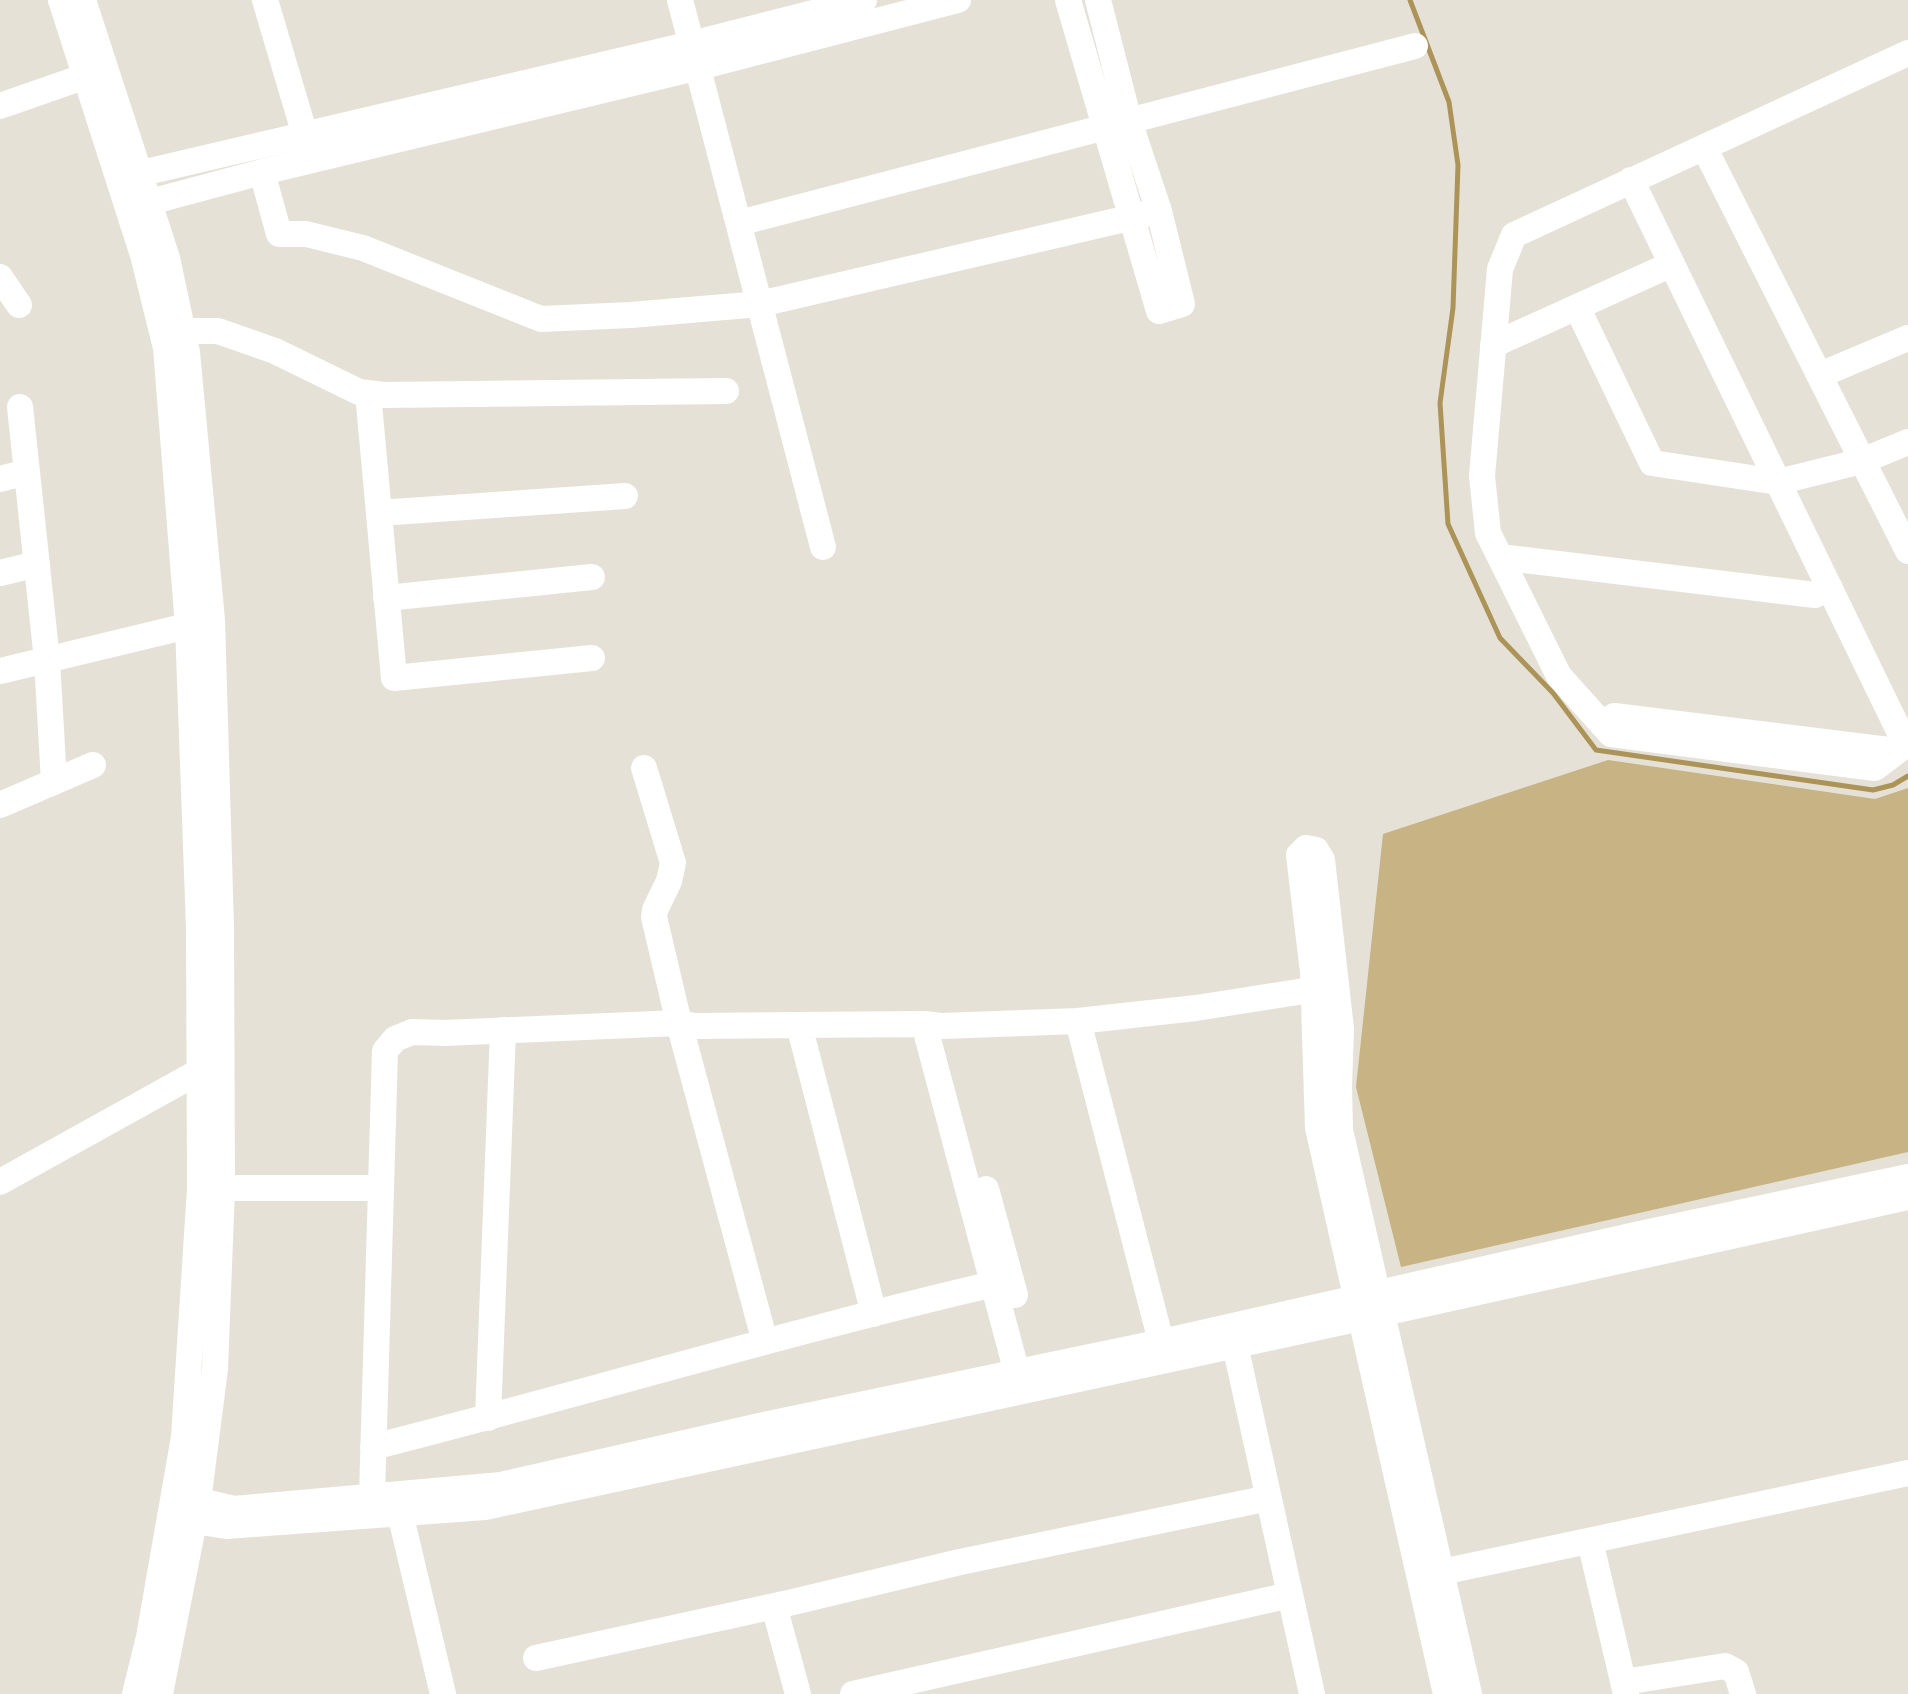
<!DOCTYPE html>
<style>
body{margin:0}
canvas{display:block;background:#e6e1d6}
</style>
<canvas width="1908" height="1694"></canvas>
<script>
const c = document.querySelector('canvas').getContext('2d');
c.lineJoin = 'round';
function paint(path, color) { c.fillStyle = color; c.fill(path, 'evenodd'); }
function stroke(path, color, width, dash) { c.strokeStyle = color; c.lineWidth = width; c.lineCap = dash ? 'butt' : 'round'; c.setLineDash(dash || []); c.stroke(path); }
const green = new Path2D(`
 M 1608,760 L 1875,799 L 1908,788 L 1908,1152 L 1401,1267 L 1356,1087 L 1383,834 Z`);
const stream = new Path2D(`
 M 1410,0 L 1449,102 L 1458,165 L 1453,308 L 1440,403 L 1448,524 L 1500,638 L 1553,693 L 1596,750 L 1873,790 L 1893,785 L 1908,776`);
const minor = new Path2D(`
 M 61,0 L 143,255 L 166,348 L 188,626 L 199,928 L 200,1188 L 184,1437 L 149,1637 L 135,1694
 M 83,0 L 167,258 L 187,352 L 212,620 L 221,927 L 222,1189 L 215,1369 L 198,1501 L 160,1694
 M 265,0 L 310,152
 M 680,0 L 823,547
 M 1068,0 L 1159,311 L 1182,304 L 1159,211 L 1129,121 L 1098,0
 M 1908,53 L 1514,235 L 1500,269 L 1482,476 L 1488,533 L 1559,676 L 1611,734 L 1875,768 L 1908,743
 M 0,106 L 86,76
 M 1704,147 L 1908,551
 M 262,172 L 279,234 L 306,234 L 363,248 L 541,319 L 631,315 L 760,304 L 1159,211
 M 125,177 L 692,44 L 864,0
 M 1631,180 L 1906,745
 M 135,206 L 262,172 L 699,67 L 958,0
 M 739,223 L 1415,46
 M 0,277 L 19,305
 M 1577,307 L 1652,463 L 1778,482 L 1862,461 L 1908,442
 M 183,331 L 218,331 L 275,351 L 359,392 L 384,395 L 726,391
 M 1493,345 L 1672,264
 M 1820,375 L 1908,338
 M 368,393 L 394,678 L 592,658
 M 20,407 L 47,660 L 54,782
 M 0,479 L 27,472
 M 379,513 L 625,496
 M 1500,557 L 1815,595 L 1830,588
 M 0,573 L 37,564
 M 386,598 L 592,577
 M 0,671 L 204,622
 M 1614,716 L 1897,751
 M 644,768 L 673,863 L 669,881 L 655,910 L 654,917 L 679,1023 L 765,1342
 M 0,805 L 93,765
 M 1078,1021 L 1165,1357
 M 924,1024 L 1021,1388
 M 799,1025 L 924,1024 L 942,1026 L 1078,1021 L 1196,1008 L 1330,987
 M 0,1182 L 200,1071
 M 207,1188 L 381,1188
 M 986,1189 L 1015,1295
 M 1235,1345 L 1312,1694
 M 488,1418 L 503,1030
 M 373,1447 C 586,1393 797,1329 1011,1280
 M 174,1495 L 234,1509 L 501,1485 L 764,1425 L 1162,1342 L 1640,1234 L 1908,1177
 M 373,1512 L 372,1496 L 385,1051 L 395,1039 L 412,1032 L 444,1033 L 679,1023 L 694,1026 L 799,1025 L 874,1314
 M 400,1513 L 443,1694
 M 171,1515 L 194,1521 L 226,1526 L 485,1507 L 1361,1318 L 1908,1197
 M 1590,1541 L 1626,1694
 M 1442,1572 L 1908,1473
 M 774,1606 L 798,1694
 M 536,1658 L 793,1602 L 960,1562 L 1269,1498
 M 1624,1682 L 1725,1666 L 1736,1672 L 1743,1694
 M 853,1694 L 1290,1595
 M 1446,1694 L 1318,1128 L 1313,972 L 1299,855 L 1306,848 L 1316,850 L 1322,860 L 1341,1029 L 1339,1086 L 1340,1130 L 1469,1694`);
paint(green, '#c7b383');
stroke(stream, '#ac9459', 5);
stroke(minor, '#fff', 26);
</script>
